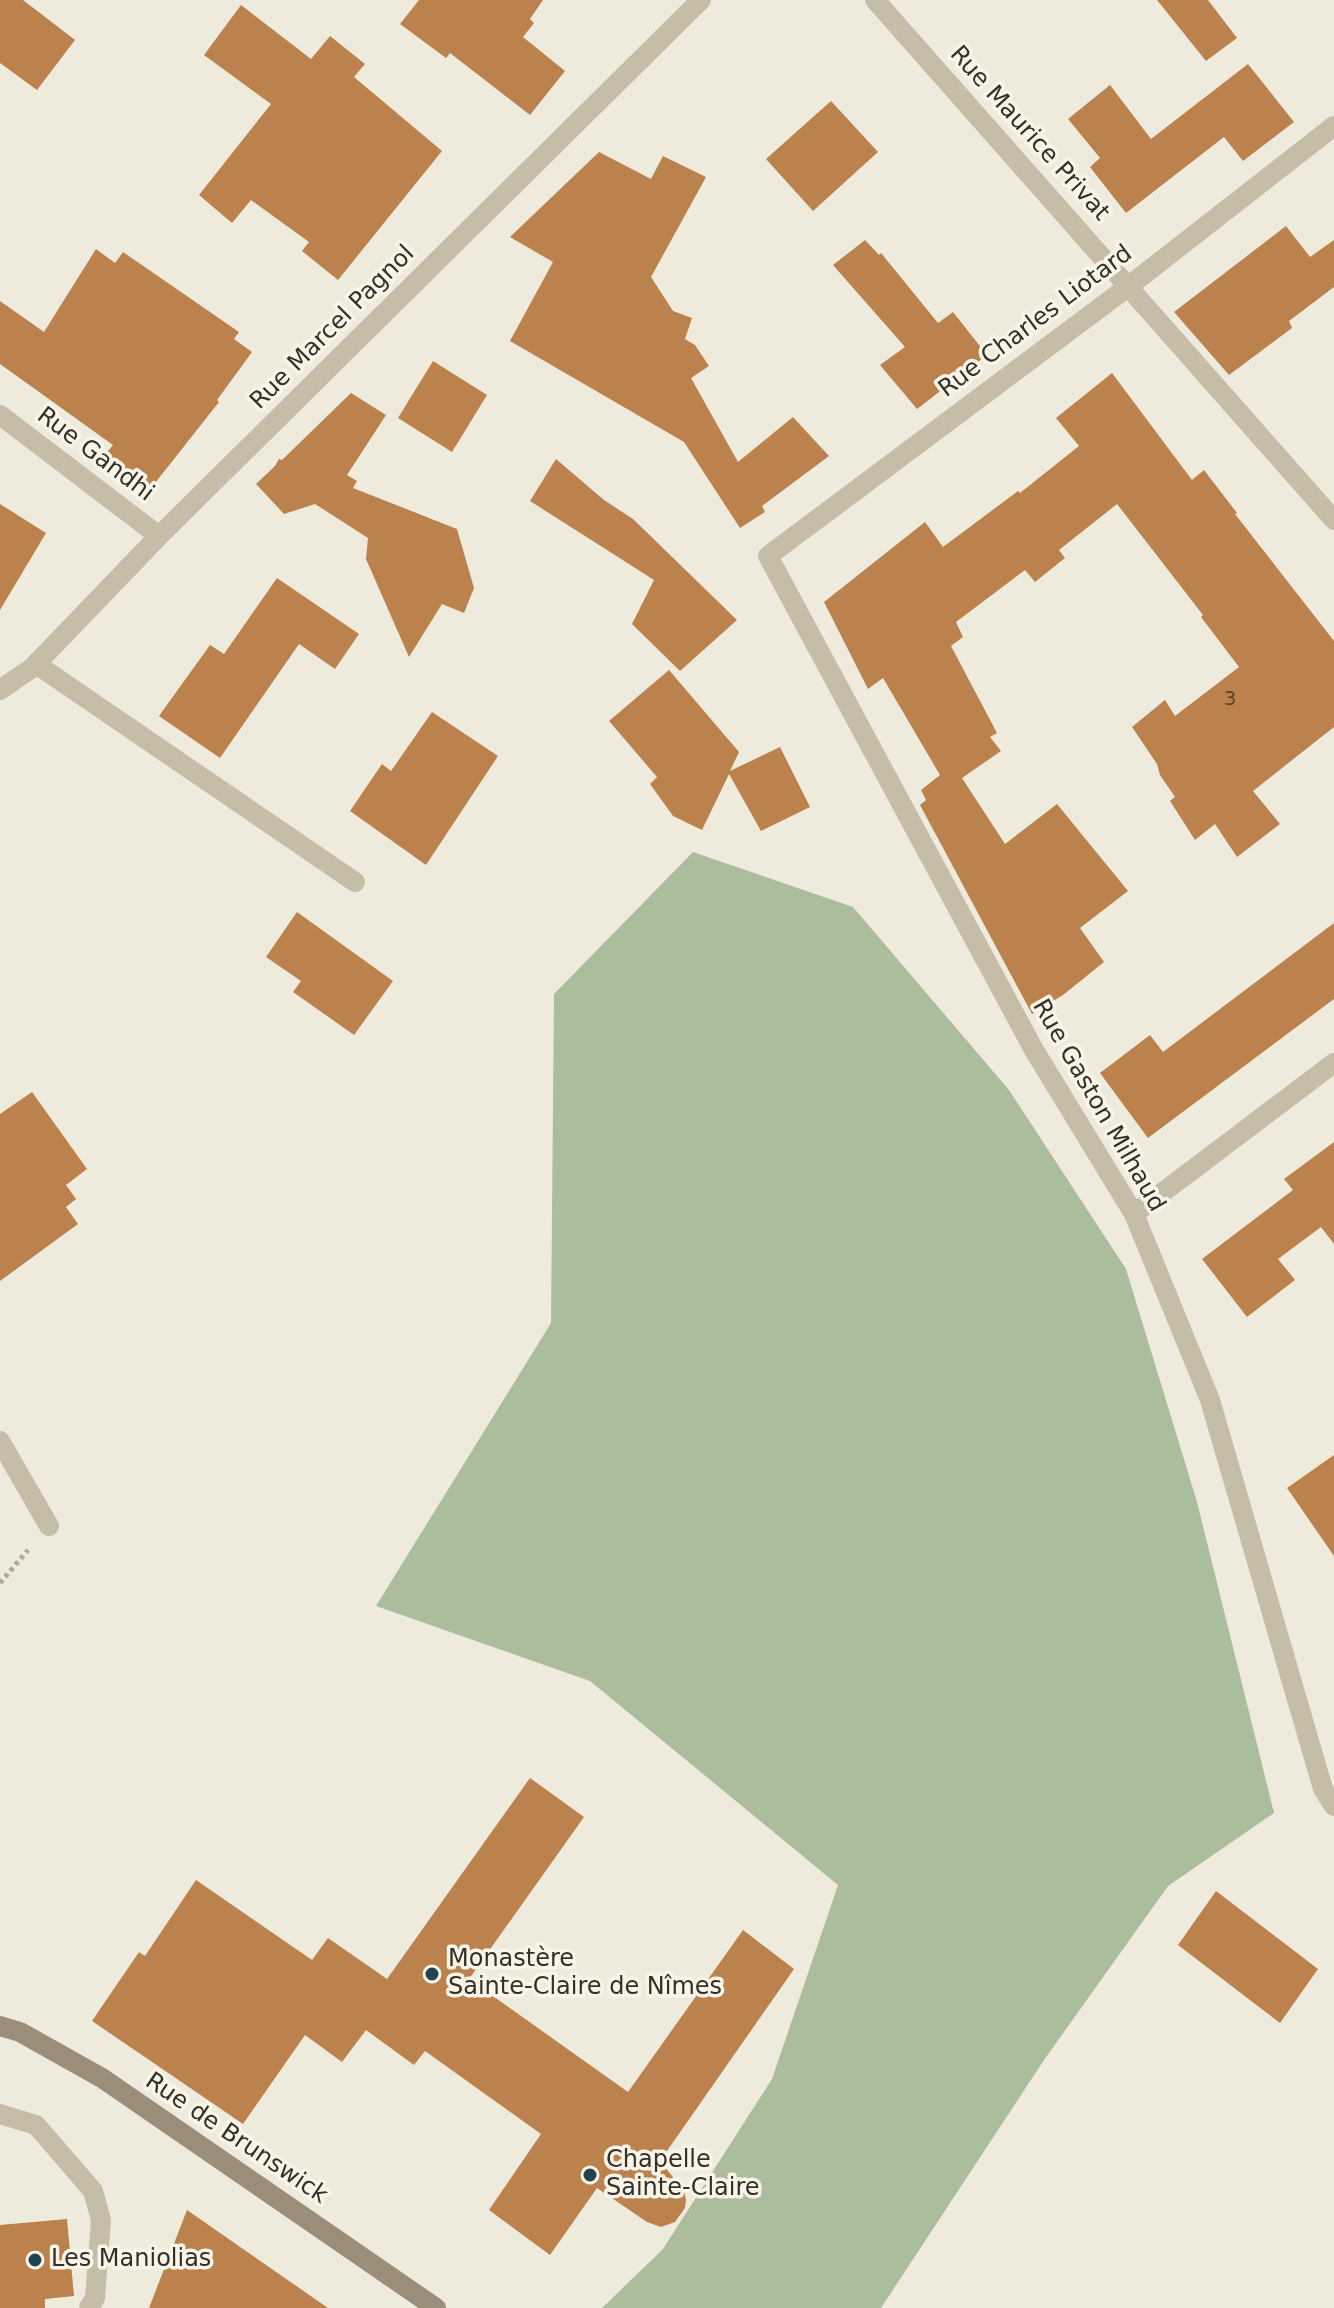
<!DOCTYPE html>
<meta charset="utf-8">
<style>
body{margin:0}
canvas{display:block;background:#efebdc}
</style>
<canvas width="1334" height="2308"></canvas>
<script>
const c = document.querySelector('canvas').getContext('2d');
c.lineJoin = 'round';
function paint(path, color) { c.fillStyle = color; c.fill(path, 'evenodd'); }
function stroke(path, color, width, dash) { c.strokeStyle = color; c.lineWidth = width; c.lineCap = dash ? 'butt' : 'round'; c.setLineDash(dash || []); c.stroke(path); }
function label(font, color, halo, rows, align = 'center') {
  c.font = font + ' "DejaVu Sans",sans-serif'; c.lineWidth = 7; c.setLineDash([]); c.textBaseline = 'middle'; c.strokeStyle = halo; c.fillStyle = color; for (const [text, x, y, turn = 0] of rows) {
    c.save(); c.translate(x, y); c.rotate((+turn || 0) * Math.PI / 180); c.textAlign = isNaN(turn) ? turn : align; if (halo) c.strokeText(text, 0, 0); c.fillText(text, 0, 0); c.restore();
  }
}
const green = new Path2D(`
 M 693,852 L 853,907 L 1009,1090 L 1126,1269 L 1197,1502 L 1274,1813 L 1168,1886 L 1044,2060 L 881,2308 L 602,2308 L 663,2249 L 772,2079 L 838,1885 L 590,1681 L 376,1606 L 551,1323 L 554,994 Z`);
const building = new Path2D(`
 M 0,0 L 23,0 L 75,40 L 37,90 L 0,63 Z
 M 419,0 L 543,0 L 530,19 L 534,23 L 523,37 L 565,71 L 530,115 L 450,53 L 446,58 L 400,24 Z
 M 1157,0 L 1208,0 L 1237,38 L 1206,61 Z
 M 241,5 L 311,59 L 330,36 L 365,64 L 354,77 L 442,151 L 338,280 L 302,251 L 309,242 L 251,200 L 232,223 L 199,195 L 271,104 L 204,55 Z
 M 1248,64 L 1294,122 L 1243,161 L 1224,137 L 1126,213 L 1090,167 L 1100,158 L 1068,119 L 1110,85 L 1151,139 Z
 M 831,101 L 878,152 L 813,211 L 766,159 Z
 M 599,152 L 651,179 L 663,156 L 706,177 L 651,277 L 673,311 L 692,318 L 685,339 L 695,345 L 709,366 L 691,378 L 738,462 L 793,417 L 829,456 L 762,506 L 765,512 L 740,528 L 684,442 L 510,341 L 553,262 L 510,237 Z
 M 1286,226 L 1310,257 L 1334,240 L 1334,287 L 1289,321 L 1292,328 L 1229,375 L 1174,312 Z
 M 865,240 L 879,255 L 881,253 L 938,323 L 953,312 L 987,355 L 917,409 L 880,365 L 905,347 L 833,265 Z
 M 96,249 L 115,263 L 123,252 L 239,332 L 234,339 L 252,352 L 217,400 L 219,402 L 144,497 L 100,461 L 113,445 L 0,364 L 0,301 L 44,332 Z
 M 433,361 L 487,395 L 452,452 L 398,418 Z
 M 1112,373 L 1192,480 L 1204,470 L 1237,513 L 1235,514 L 1334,641 L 1334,727 L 1253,791 L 1280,824 L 1237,857 L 1215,824 L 1195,840 L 1170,801 L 1175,797 L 1160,775 L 1157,764 L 1132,727 L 1165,700 L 1175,716 L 1239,667 L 1201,617 L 1203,615 L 1117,504 L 1059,550 L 1065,558 L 1035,582 L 1025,570 L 956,622 L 963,637 L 951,646 L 997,733 L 990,737 L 1001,751 L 962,778 L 1005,844 L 1057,804 L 1128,891 L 1080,928 L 1104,962 L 1063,995 L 1032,1014 L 920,805 L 926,800 L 921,790 L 940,775 L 883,678 L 868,689 L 824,602 L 925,522 L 943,547 L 1018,491 L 1020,493 L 1079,446 L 1056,418 Z
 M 351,393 L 386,415 L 347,475 L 357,481 L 353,488 L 457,529 L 474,588 L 464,613 L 442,604 L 409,657 L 366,559 L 368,538 L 315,504 L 284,514 L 256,484 L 275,466 L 279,459 L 282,460 Z
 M 556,459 L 604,500 L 633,519 L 737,620 L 680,671 L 632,624 L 654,580 L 530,501 Z
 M 0,504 L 46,533 L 0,610 Z
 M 277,578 L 359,634 L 335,669 L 299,644 L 220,758 L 159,716 L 210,645 L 224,654 Z
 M 669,670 L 739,752 L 730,771 L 780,747 L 810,807 L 761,831 L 729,774 L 702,830 L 673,816 L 650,784 L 657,777 L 609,721 Z
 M 432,712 L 498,756 L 426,865 L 350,811 L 382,764 L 391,771 Z
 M 297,912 L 393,981 L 354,1035 L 293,992 L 301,981 L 266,957 Z
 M 1334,923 L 1334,999 L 1148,1138 L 1100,1073 L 1150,1035 L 1163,1052 Z
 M 32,1092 L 87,1169 L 66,1185 L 76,1199 L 66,1207 L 78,1224 L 0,1281 L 0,1114 Z
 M 1334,1142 L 1334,1244 L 1321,1227 L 1278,1259 L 1295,1280 L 1247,1317 L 1202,1259 L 1293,1190 L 1284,1179 Z
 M 1334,1455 L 1334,1556 L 1287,1488 Z
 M 530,1778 L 584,1817 L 469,1979 L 628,2092 L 743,1930 L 794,1969 L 660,2161 L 684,2191 L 686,2200 L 685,2208 L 675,2222 L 661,2227 L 647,2222 L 597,2188 L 550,2255 L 489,2210 L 541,2134 L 425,2051 L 414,2065 L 366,2030 L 342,2062 L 305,2035 L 243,2124 L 92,2021 L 139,1952 L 145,1956 L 196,1880 L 312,1960 L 328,1938 L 387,1979 Z
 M 1216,1891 L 1318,1969 L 1280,2023 L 1178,1945 Z
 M 187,2210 L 328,2308 L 149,2308 Z
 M 67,2219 L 74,2296 L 45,2299 L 45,2308 L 0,2308 L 0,2225 Z`);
const path = new Path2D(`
 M 0,1583 L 28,1550`);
const lane = new Path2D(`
 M 36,664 L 355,882`);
const street = new Path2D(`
 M 875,0 L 1334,520
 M 1334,126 L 1129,286 L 768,556 L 1034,1050 L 1134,1214 L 1210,1400 L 1323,1789 L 1334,1806
 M 0,415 L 159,536
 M 0,690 L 32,668 L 159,536 L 701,0
 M 1134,1214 L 1334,1063
 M 0,1441 L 49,1526
 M 0,2114 L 36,2125 L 93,2191 L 101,2220 L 95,2298 L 89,2308`);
const secondary = new Path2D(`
 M 0,2026 L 20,2032 L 102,2078 L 436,2308`);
const markers = [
 [432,1974,8,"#214352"],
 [590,2175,8,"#214352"],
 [35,2260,8,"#214352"]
];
const numberNames = [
 ["3",1230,700]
];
const streetNames = [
 ["Rue Maurice Privat",1029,134,48],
 ["Rue Charles Liotard",1036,322,-37],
 ["Rue Marcel Pagnol",333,328,-45],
 ["Rue Gandhi",95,455,37],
 ["Rue Gaston Milhaud",1098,1106,60],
 ["Rue de Brunswick",236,2139,34]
];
const poiNames = [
 ["Monastère",448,1960],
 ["Sainte-Claire de Nîmes",448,1988],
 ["Chapelle",606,2161],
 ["Sainte-Claire",606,2189],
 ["Les Maniolias",51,2260]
];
paint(green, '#abbd9d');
paint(building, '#bb824e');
stroke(path, '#b2a893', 5, [4, 4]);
stroke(lane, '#c6bda9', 20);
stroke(street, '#c6bda9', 20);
stroke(secondary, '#9a8d7a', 20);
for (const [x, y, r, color] of markers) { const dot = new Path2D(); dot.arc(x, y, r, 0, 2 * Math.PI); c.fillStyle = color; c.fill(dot); stroke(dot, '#f8f4e8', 3); }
label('20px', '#564432', null, numberNames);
label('24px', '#342f28', '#f8f4e8', streetNames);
label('24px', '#342f28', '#f8f4e8', poiNames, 'left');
</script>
